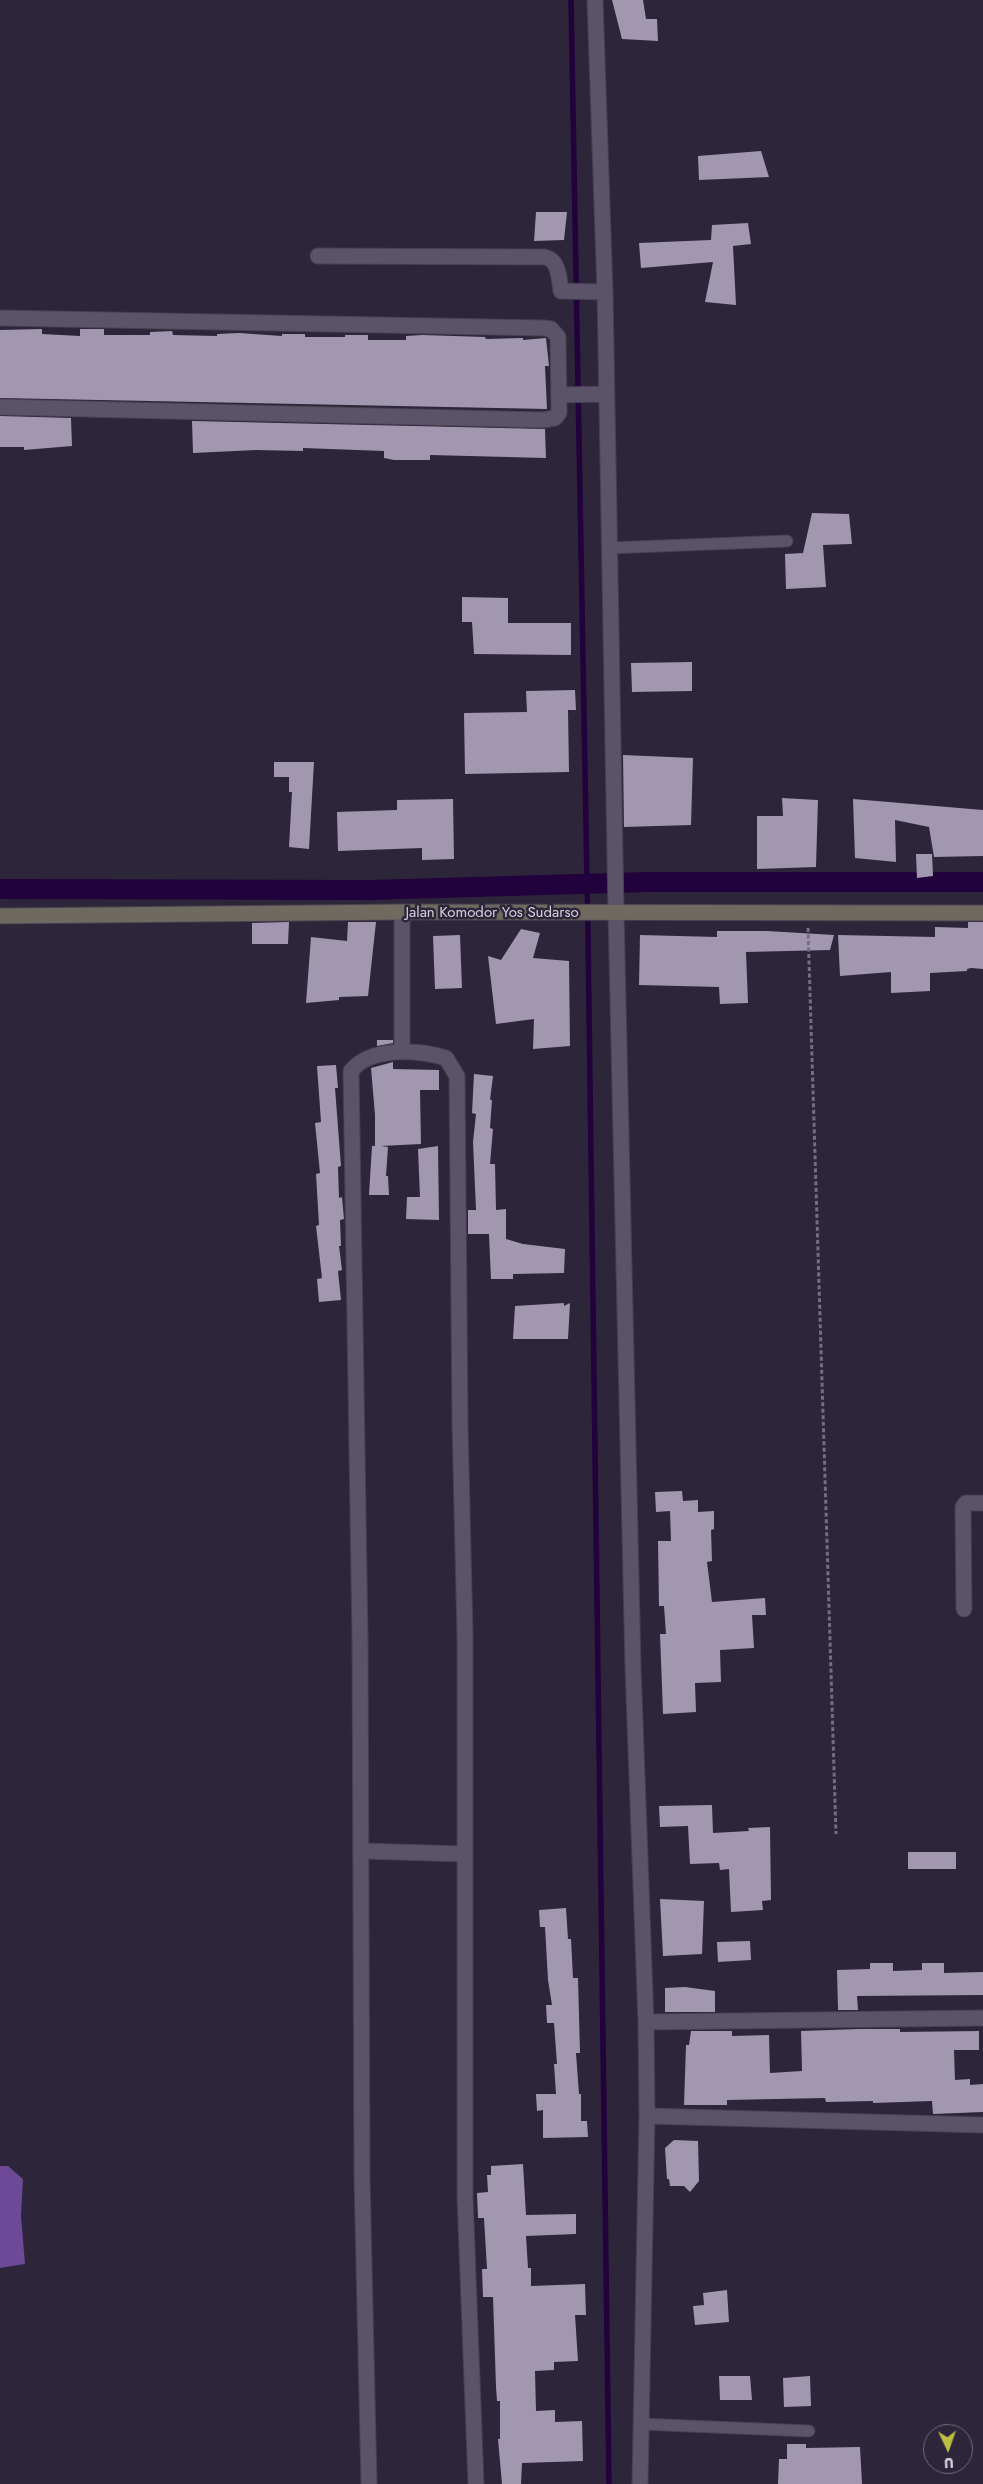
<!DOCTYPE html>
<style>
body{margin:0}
#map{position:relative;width:983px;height:2484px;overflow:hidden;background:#2d2539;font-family:Jost,sans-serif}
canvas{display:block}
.north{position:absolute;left:923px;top:2424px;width:50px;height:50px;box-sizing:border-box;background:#2d2539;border:1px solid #70697b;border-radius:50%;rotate:177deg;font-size:14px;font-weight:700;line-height:20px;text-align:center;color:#d5d0de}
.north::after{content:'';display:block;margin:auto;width:18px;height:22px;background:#bdbf42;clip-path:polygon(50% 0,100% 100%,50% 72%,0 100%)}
</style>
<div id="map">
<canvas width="983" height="2484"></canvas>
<div class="north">U</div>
</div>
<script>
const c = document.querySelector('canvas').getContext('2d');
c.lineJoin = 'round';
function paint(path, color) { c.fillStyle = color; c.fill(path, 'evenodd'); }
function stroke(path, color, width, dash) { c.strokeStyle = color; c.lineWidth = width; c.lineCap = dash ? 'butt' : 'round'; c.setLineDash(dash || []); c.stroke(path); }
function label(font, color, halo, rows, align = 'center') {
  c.font = font + ' Jost,sans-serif'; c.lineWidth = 5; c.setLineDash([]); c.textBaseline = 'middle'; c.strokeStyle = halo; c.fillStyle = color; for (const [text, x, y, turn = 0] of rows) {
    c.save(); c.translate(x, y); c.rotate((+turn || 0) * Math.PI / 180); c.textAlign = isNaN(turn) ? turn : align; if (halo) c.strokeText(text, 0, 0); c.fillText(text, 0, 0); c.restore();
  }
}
const forest = new Path2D(`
 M 0,2166 L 8,2166 L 23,2179 L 21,2216 L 25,2264 L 0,2268 Z`);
const stream = new Path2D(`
 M 571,0 L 588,934 L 609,2484`);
const canal = new Path2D(`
 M 0,889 L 371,890 L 647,882 L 983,882`);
const building = new Path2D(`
 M 612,0 L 643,0 L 646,19 L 657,19 L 658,41 L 622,39 Z
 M 761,151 L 769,177 L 699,180 L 698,156 Z
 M 536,212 L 567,212 L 564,240 L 534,241 Z
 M 748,223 L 751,244 L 733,246 L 736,305 L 705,302 L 713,262 L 641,268 L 639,243 L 711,240 L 712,225 Z
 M 42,329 L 42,334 L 80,336 L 80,329 L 104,329 L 104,335 L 150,335 L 150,332 L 172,331 L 173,335 L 217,336 L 217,334 L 239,333 L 282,336 L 282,334 L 305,334 L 305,337 L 345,337 L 345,335 L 368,335 L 368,340 L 406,340 L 406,336 L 422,335 L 485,337 L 486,339 L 523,338 L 523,340 L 546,338 L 549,366 L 545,366 L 547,409 L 0,398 L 0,330 Z
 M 0,416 L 71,418 L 72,446 L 24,450 L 24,447 L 0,447 Z
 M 192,421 L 545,429 L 546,458 L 430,455 L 430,460 L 394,460 L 384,458 L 384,451 L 303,448 L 303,451 L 256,450 L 193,453 Z
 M 812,513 L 849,514 L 852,544 L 823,545 L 826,587 L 786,589 L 785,554 L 803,553 Z
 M 462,597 L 508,598 L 508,623 L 571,623 L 571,655 L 474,654 L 472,622 L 462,622 Z
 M 692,662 L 692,691 L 632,692 L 631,663 Z
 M 575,690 L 576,710 L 568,710 L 569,772 L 465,774 L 464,713 L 527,712 L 526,691 Z
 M 623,755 L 693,758 L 691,825 L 624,827 Z
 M 274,762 L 314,762 L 309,849 L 289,847 L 292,792 L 289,792 L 289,777 L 274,777 Z
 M 782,798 L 818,800 L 816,867 L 757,869 L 757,816 L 783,816 Z
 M 453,799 L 454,859 L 422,860 L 422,848 L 338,851 L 337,812 L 397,810 L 397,800 Z
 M 853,799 L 983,810 L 983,856 L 934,857 L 929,827 L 895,820 L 896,862 L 855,858 Z
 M 916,854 L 932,854 L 933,876 L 917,878 Z
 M 289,922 L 288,944 L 252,944 L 252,923 Z
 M 348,922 L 376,922 L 368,996 L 339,997 L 339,1000 L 306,1003 L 311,937 L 347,941 Z
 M 968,922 L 983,922 L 983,969 L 971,968 L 967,969 L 967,971 L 930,973 L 930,991 L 891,993 L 891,972 L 840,976 L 838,935 L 935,937 L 935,927 L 968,928 Z
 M 521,929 L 540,933 L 533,958 L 569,961 L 570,1046 L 533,1049 L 534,1019 L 496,1024 L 488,956 L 501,960 Z
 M 717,931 L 767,931 L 834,935 L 830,950 L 746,952 L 748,1003 L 720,1004 L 719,987 L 639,985 L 640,935 L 717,937 Z
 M 460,935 L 462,988 L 435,989 L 433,936 Z
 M 377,1040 L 393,1040 L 393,1043 L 377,1046 Z
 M 393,1062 L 393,1069 L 439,1070 L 439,1090 L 420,1090 L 421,1144 L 381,1146 L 388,1147 L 386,1176 L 388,1176 L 389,1195 L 369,1195 L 372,1146 L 375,1146 L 375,1115 L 371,1068 Z
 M 336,1065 L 338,1088 L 335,1088 L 341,1166 L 338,1167 L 339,1198 L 342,1197 L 344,1219 L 340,1220 L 341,1246 L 339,1246 L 342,1270 L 338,1271 L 341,1300 L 319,1302 L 317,1279 L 322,1278 L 316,1226 L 319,1225 L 316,1174 L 320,1173 L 315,1123 L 321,1122 L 317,1066 Z
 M 474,1074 L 493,1076 L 490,1100 L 492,1100 L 490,1128 L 493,1129 L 490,1164 L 495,1164 L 496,1210 L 506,1209 L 506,1239 L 523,1244 L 565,1249 L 564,1273 L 513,1274 L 513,1279 L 491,1279 L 489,1234 L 468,1234 L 468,1210 L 476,1210 L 473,1142 L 476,1114 L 472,1113 Z
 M 438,1146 L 439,1220 L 406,1219 L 407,1197 L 420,1197 L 418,1149 Z
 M 564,1303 L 564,1306 L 570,1303 L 568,1339 L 513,1339 L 515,1306 Z
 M 682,1491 L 683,1501 L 698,1500 L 698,1512 L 714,1511 L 714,1529 L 711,1530 L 712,1561 L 707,1562 L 712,1602 L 765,1598 L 766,1615 L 752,1615 L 754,1648 L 720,1650 L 721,1682 L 695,1683 L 696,1712 L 663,1714 L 660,1634 L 666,1634 L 664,1606 L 659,1606 L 658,1541 L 671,1541 L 670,1511 L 656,1512 L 655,1492 Z
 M 712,1805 L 713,1833 L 749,1831 L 748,1828 L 770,1827 L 771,1900 L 762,1901 L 763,1910 L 731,1912 L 729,1869 L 720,1870 L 719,1863 L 690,1864 L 688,1826 L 660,1827 L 659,1806 Z
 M 908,1852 L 956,1852 L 956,1869 L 908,1869 Z
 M 660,1899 L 704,1901 L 702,1954 L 663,1956 Z
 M 566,1908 L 568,1939 L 571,1939 L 573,1978 L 578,1978 L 580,2053 L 576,2053 L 579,2094 L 581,2094 L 581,2121 L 587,2121 L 588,2137 L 543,2138 L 543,2110 L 537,2111 L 536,2094 L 556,2094 L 554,2064 L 557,2064 L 554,2023 L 547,2023 L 546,2005 L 552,2005 L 548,1980 L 545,1927 L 540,1927 L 539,1910 Z
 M 750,1941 L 751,1960 L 718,1962 L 717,1942 Z
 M 870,1963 L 893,1963 L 893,1971 L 922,1970 L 922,1963 L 944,1963 L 944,1973 L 983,1972 L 983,1995 L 857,1996 L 858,2010 L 838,2010 L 837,1970 L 870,1969 Z
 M 685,1987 L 715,1991 L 715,2012 L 665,2012 L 665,1988 Z
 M 859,2029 L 900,2029 L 900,2032 L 979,2031 L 979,2050 L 954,2050 L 955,2080 L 970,2079 L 970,2085 L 983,2084 L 983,2112 L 933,2114 L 932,2101 L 873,2103 L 873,2101 L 826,2102 L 825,2098 L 727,2100 L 727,2105 L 684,2105 L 686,2045 L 689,2045 L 691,2031 L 732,2031 L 732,2036 L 769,2035 L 770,2073 L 802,2071 L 801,2031 Z
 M 674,2140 L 698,2141 L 699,2181 L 690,2192 L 684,2186 L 670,2186 L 669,2179 L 667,2179 L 665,2148 Z
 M 523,2164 L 526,2215 L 576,2214 L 576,2234 L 526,2236 L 528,2268 L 531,2268 L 531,2286 L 585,2284 L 586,2315 L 575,2315 L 578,2361 L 554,2362 L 554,2370 L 535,2371 L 536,2411 L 555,2410 L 555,2422 L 582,2421 L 583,2461 L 522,2463 L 521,2484 L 502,2484 L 498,2439 L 500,2439 L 500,2401 L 497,2401 L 496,2387 L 493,2297 L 483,2297 L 482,2269 L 487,2269 L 484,2218 L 478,2218 L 477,2193 L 488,2192 L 487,2175 L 491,2175 L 491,2166 Z
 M 727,2290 L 729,2322 L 695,2325 L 693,2306 L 704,2305 L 703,2293 Z
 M 719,2376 L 750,2376 L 752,2400 L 720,2400 Z
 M 810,2376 L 811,2406 L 784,2407 L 783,2378 Z
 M 787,2444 L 806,2444 L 806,2448 L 860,2447 L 862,2484 L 778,2484 L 779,2459 L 787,2459 Z`);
const path = new Path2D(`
 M 808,928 L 836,1834`);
const lane = new Path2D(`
 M 609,548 L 787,541
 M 640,2424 L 809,2431`);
const street = new Path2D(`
 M 595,0 L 605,292 L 616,912 L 633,1667 L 646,2022 L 647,2116 L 640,2484
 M 318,256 L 545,257 C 559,260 559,278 561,291 L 605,292
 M 0,318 L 544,328 L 551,329 L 558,337 L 559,413 L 555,418 L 543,420 L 0,407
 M 559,395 L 606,394
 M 402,912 L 402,1051
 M 964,1609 L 963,1507 L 966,1503 L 983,1503
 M 361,1851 L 465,1854
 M 646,2022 L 983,2018
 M 647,2116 L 983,2125
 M 369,2484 L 362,2177 L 360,1639 L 351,1071 C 371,1046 418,1050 446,1058 L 457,1076 L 460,1424 L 465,1635 L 465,2197 L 476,2484`);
const secondary = new Path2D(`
 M 0,916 L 402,912 L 983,913`);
const streetNames = [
 ["Jalan Komodor Yos Sudarso",492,913]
];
paint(forest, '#6d4998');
stroke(stream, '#21023c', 5.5);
stroke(canal, '#21023c', 20);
paint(building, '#a197b1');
stroke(lane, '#484051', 13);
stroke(street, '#484051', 17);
stroke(secondary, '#484051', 17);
stroke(path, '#756e80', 3, [4, 2.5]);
stroke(lane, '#5b5369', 11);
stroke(street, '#5b5369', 15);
stroke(secondary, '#6f6a60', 15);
label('15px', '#d5d0de', '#2d2539', streetNames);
</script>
